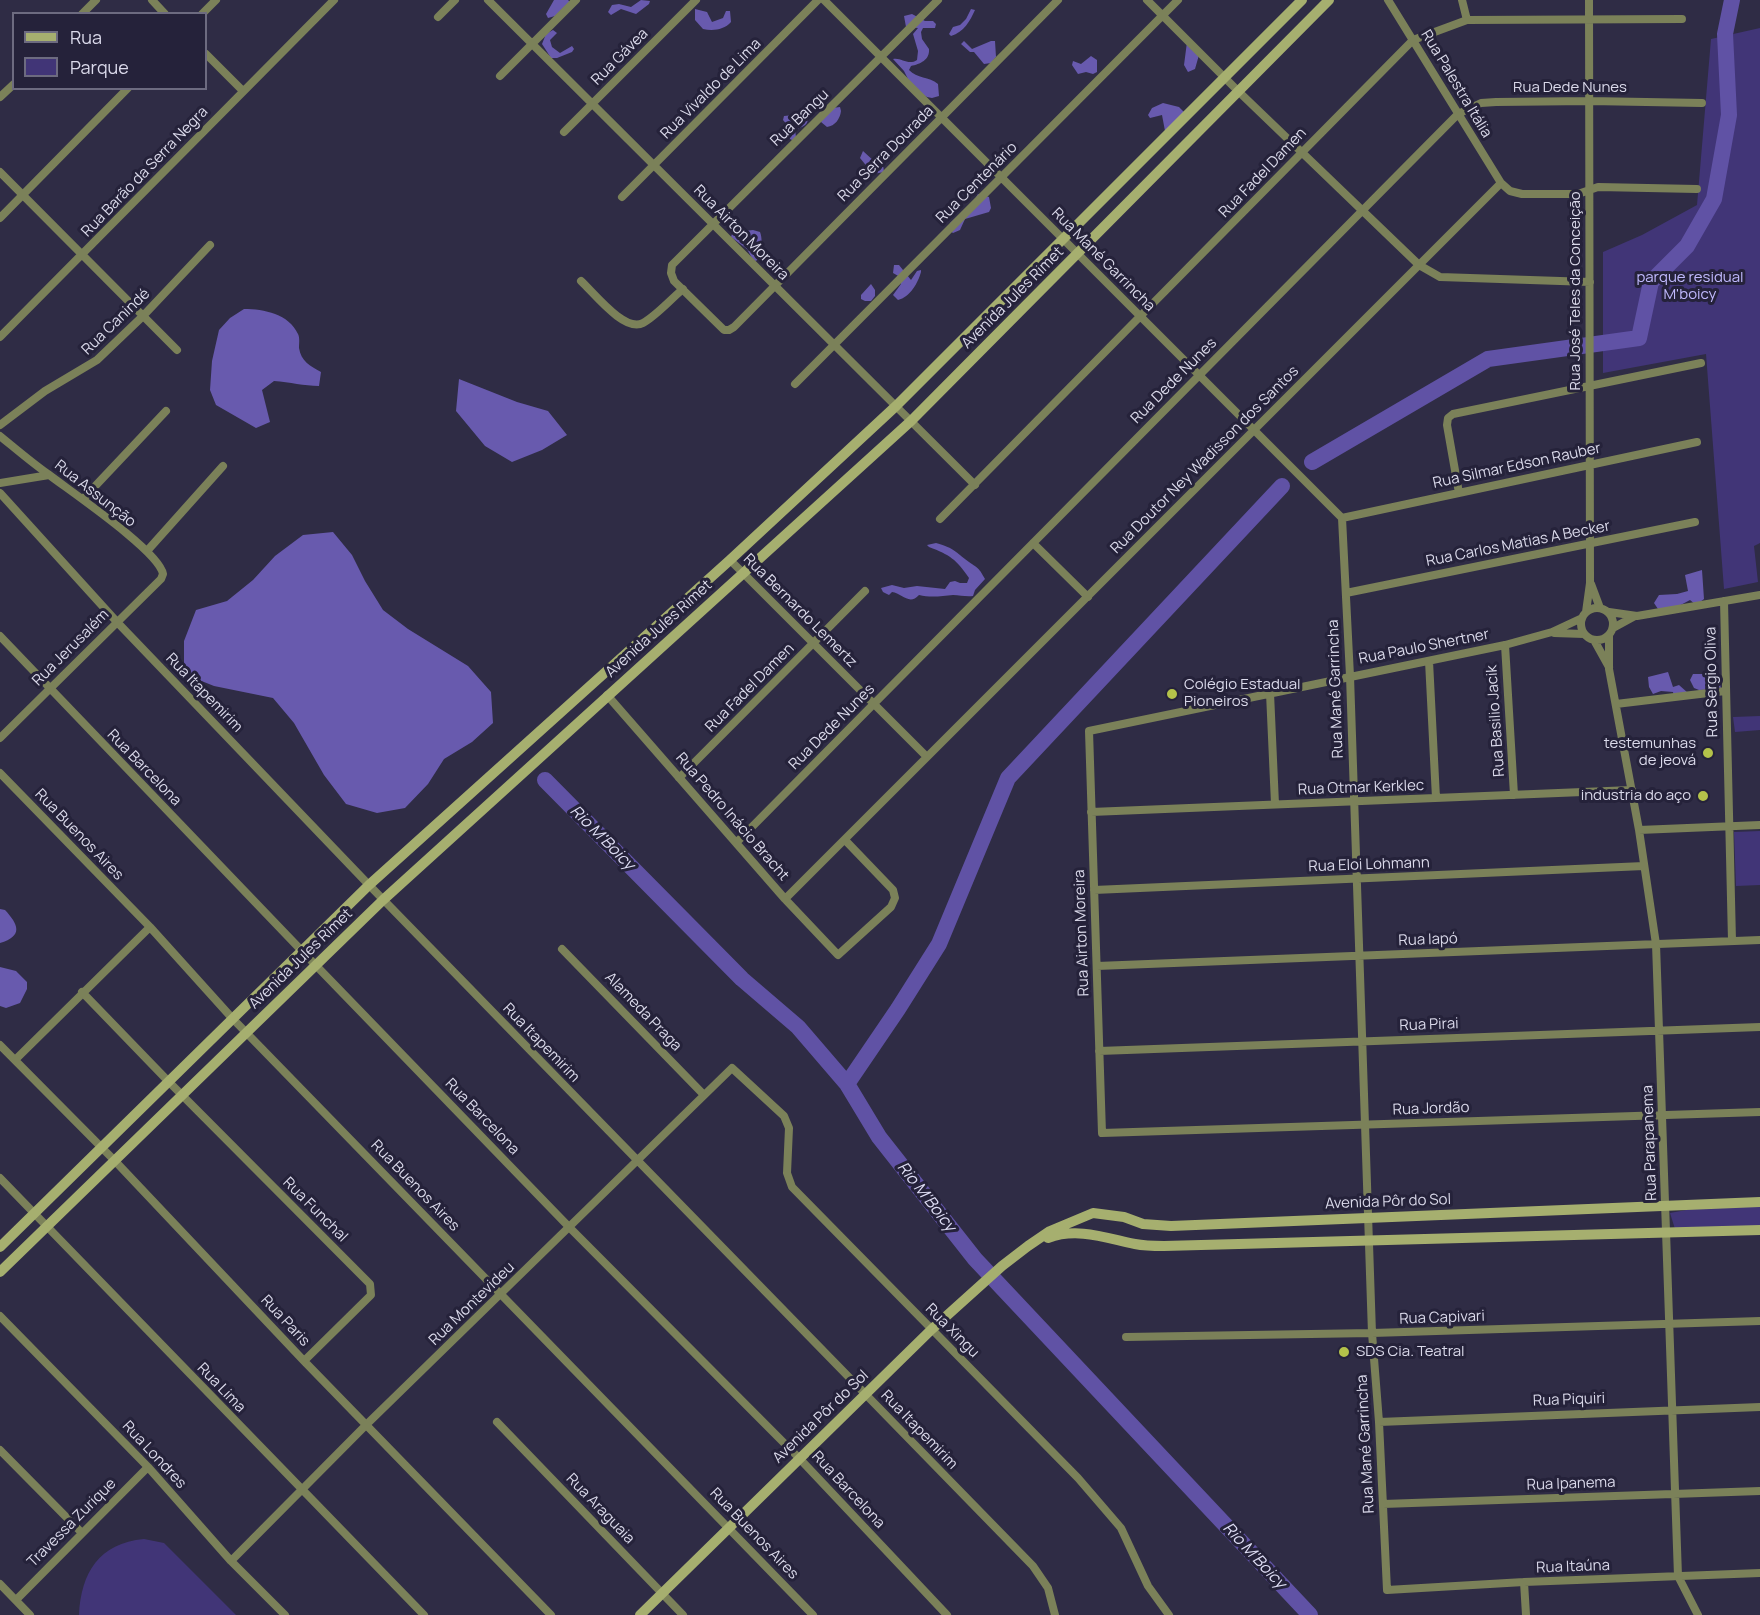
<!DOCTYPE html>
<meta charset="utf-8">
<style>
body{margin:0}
#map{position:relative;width:1760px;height:1615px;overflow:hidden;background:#2f2c45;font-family:Manrope,sans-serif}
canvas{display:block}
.legend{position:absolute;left:12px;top:12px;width:195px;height:78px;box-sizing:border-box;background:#25223a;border:2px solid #6d6b80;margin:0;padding:8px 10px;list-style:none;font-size:18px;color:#dad9ea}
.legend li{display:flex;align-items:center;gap:12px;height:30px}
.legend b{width:30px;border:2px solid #6d6b80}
</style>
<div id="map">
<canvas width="1760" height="1615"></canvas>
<ul class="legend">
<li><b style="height:8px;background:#a6af6f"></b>Rua</li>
<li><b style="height:16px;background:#413577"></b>Parque</li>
</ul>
</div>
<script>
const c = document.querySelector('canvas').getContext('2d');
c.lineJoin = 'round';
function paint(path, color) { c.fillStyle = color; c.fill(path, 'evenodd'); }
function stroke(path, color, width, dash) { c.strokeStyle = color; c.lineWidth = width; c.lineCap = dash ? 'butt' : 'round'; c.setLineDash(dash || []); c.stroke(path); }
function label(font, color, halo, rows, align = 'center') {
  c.font = font + ' Manrope,sans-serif'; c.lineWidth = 6; c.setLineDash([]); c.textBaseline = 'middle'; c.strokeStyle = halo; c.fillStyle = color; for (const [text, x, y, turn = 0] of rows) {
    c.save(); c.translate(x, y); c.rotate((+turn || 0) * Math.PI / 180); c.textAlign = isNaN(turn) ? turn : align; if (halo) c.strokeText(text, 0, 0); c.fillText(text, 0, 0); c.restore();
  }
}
const green = new Path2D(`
 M 1760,28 L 1760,543 L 1754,546 L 1758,582 L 1724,589 L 1706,354 L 1603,373 L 1603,252 L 1642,235 L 1697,205 L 1711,39 Z
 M 1760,716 L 1760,730 L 1735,732 L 1733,717 Z
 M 1760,831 L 1760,885 L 1736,886 L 1734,832 Z
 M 1760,1205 L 1760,1227 L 1675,1229 L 1670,1213 L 1697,1208 Z
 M 144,1539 L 164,1543 L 236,1615 L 79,1615 C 81,1573 99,1543 144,1539 Z`);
const forest = new Path2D(`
 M 554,0 L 568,0 L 570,2 L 555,16 L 548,18 L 546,14 Z
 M 641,0 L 650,1 L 649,4 L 636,14 L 621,9 L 611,15 L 608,12 L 612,5 L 619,4 L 631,7 Z
 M 695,9 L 707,12 L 712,22 L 723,18 L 726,11 L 730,11 L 731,22 C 724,30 713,31 703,29 L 695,20 Z
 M 971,9 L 975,10 C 970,21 964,32 951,36 L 949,34 L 953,27 L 960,25 L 966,19 Z
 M 912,14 L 925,21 L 933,21 L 936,24 L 935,28 L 923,28 L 921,32 L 922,39 L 929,49 C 930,60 920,64 911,66 L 909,70 C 917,79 929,76 938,84 L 939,96 L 932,98 L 927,97 L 913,89 L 904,71 L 893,59 C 901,57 908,66 917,60 L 918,51 L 913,34 L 918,28 L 906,27 L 904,16 Z
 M 553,30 L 557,33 L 550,40 L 552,47 L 560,53 L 572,46 L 574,49 L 572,52 L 557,58 L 551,58 L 542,44 L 546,34 Z
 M 964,41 L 972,49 L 991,41 L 995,41 L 996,57 L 991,63 L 984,64 L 974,52 L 970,52 L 961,44 Z
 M 1187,42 L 1199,55 L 1195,69 L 1188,72 L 1184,65 Z
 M 1091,56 L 1097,60 L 1097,72 L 1093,74 L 1086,72 L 1078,74 L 1072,65 L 1073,61 L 1081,64 Z
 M 1163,103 L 1179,107 L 1184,112 L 1165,131 L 1162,115 L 1150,118 L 1148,115 L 1152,108 Z
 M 840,107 L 841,111 C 840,119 835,126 827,127 L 821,122 L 822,118 L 832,108 Z
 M 804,114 L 808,115 C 809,127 802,126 795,130 L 796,137 L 794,141 L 790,139 L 788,126 L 783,120 L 784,116 Z
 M 863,151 L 875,162 L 883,165 L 884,172 L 873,174 L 860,158 Z
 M 978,194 L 989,197 L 991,208 L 989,212 L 965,219 L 960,230 L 953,233 L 950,231 L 950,223 L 974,201 Z
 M 734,228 L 745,231 L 753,230 L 760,232 C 763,239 762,256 756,261 L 753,260 L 747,249 L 731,237 Z
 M 894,265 L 899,265 L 911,280 L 917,271 L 921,270 L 921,272 C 918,283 910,297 898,300 L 893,295 L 901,284 L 900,277 L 893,273 Z
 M 871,284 L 875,290 L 875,296 L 871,301 L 865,301 L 861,299 L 861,295 Z
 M 244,309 C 264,309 289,314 298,334 C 300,338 299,344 299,348 C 301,361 310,366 321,372 L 319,386 C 304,386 290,382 274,381 L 262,390 L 270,422 L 256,428 L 216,405 L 210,390 L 212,361 L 219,330 L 230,318 Z
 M 459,379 L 517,402 L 548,411 L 567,435 L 542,450 L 512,462 L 485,446 L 456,411 Z
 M 333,532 L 352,555 L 365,581 L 383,610 L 408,629 L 468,666 L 491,692 L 493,723 L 472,742 L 444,759 L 428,784 L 405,808 L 377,813 L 346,804 L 324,775 L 294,723 L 273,698 L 214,686 L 184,674 L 184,641 L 196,610 L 227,601 L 253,580 L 275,556 L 303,535 Z
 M 936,543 C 956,549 954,551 969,562 C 979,569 979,568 985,579 L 975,590 L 973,596 C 966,597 960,595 953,595 C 942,596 931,598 919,595 C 909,606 902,593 892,592 L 889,595 L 883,592 L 881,588 L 892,585 L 904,588 L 917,586 L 945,589 L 950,582 L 955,581 L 960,583 L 967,583 L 969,578 C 956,559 950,555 929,547 L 927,545 Z
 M 1702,570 L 1704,599 L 1696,605 L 1690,600 L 1675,608 L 1658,609 L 1654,603 L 1659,595 L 1677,594 L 1688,591 L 1685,575 Z
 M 1668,672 L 1673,687 L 1679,685 L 1688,693 L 1674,697 L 1673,692 L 1661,691 L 1653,694 L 1649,687 L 1648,677 Z
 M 1693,674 L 1704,674 L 1707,684 L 1719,680 L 1721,689 L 1699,690 L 1694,688 L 1690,680 Z
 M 0,909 L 5,910 C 18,924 24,936 0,943 Z
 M 0,967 L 16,971 L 27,982 L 27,989 L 20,1003 L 6,1008 L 0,1006 Z`);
const river = new Path2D(`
 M 1312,462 L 1488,359 L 1639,338 L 1651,282 L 1687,246 L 1714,199 L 1729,115 L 1725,34 L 1732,0
 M 545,780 L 742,979 L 798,1027 L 847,1084 L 879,1137 L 975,1259 L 1310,1615
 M 847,1084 L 898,1009 L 939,944 L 1008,778 L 1282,486`);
const street = new Path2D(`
 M 152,0 L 165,14
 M 488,0 L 975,485
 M 824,0 L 1342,518 L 1350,676 L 1372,1333 L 1379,1422 L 1387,1590 L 1524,1582 L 1760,1573
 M 938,0 L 672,265 L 671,273 L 674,281 L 724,330 L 729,330 L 734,327 L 1058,0
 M 1147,0 L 1238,91 L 1419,265 L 1440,277 L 1590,282
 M 1388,0 L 1501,183 L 1510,191 L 1522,194 L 1578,194 L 1598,187 L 1697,189
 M 1462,0 L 1467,20
 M 82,14 L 96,0
 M 202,14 L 216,0
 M 438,17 L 455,0
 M 206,54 L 243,91
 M 500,76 L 576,0
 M 0,97 L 14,84
 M 564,132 L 696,0
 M 0,172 L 177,350
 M 622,197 L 818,0
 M 0,218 L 128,88
 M 581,281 C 594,293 625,333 643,323 C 656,316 671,299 683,289
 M 0,337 L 334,0
 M 795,384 L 1178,0
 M 0,425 L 45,391 L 97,360 L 143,316 L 210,245
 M 0,436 C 16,449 31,462 48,474 C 70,491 159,551 163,574 L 161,579 L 0,738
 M 0,483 L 49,475
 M 0,493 L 117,622 L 369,885 L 1033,1566 L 1048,1588 L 1055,1615
 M 1459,493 L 1447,425 L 1448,418 L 1453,414 L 1701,363
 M 83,499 L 166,411
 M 1342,518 L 1697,442
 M 940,519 L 1413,40 L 1467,20 L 1682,19
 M 1033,543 L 1088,597
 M 147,551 L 223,466
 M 730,560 L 927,757
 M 1591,584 L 1600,608
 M 1346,593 L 1695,522
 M 1724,601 L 1732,941
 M1581 624a16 16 0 1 1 32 0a16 16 0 1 1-32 0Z
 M 1586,612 L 1590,583 L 1589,0
 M 1609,612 L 1637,616 L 1760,595
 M 1582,618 L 1552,632 L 1505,645 L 1089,731 L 1102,1133 L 1760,1112
 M 1613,628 L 1635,616
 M 1554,633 L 1584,634
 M 1609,635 L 1609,669 L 1639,830 L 1656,944 L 1678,1576 L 1698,1615
 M 0,636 L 301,950 L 570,1228 L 799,1458 L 947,1615
 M 1594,640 L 1609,667
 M 1505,645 L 1514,795
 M 1429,661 L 1436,798
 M 1270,693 L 1275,804
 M 607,695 L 785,899 L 838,955 L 891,907 L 895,898 L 893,890 L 845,840
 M 1616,704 L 1725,691
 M 0,773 L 150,927 L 232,1018 L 813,1615
 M 679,778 L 865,591
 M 1091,812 L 1632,790
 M 1639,830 L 1760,825
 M 736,843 L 1458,114 L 1481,103 L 1496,102 L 1590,101 L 1702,103
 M 1094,890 L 1644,866
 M 785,899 L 1501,183
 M 562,949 L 704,1095
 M 1097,966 L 1760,940
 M 82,992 L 168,1081 L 370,1284 L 371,1295 L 304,1361
 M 0,1045 L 115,1161 L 304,1361 L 551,1615
 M 1099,1051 L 1760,1027
 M 15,1060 L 150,927
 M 0,1178 L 424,1615
 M 0,1316 L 148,1467 L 231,1561 L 285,1615
 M 1126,1337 L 1372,1333 L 1760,1321
 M 497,1422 L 683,1615
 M 1379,1422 L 1760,1407
 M 0,1450 L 81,1532
 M 1383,1504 L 1760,1491
 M 231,1561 L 367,1424 L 732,1068 L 784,1116 L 789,1128 L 787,1173 L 792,1187 L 1078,1478 L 1121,1528 L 1148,1586 L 1169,1615
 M 1524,1582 L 1526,1615
 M 0,1584 L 30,1615
 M 16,1600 L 148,1467`);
const secondary = new Path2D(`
 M 1048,1238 C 1077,1227 1106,1238 1135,1244 C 1145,1246 1154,1246 1164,1246 L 1760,1230
 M 0,1247 L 369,885 L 730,560 L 896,406 L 1302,0
 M 0,1272 L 383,900 L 911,421 L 1329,0
 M 640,1615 L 932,1329 L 1002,1266 L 1028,1246 L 1050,1231 L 1093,1213 L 1124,1217 L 1143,1224 L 1171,1226 L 1760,1202`);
const markers = [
 [1172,694,6,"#b4c24a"],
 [1708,753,6,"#b4c24a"],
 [1703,796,6,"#b4c24a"],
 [1344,1352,6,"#b4c24a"]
];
const streetNames = [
 ["Rua Gávea",620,57,-45],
 ["Rua Palestra Itália",1456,84,59],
 ["Rua Dede Nunes",1570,88],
 ["Rua Vivaldo de Lima",711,89,-45],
 ["Rua Bangu",800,118,-44],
 ["Rua Serra Dourada",886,154,-45],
 ["Rua Barão da Serra Negra",145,172,-46],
 ["Rua Fadel Damen",1263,173,-46],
 ["Rua Centenário",977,183,-45],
 ["Rua Airton Moreira",741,233,45],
 ["Rua Mané Garrincha",1103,260,45],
 ["Rua José Teles da Conceição",1576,291,-90],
 ["Avenida Jules Rimet",1013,298,-45],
 ["Rua Canindé",116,322,-44],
 ["Rua Dede Nunes",1174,381,-45],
 ["Rua Doutor Ney Wadisson dos Santos",1205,460,-45],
 ["Rua Silmar Edson Rauber",1517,466,-12],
 ["Rua Assunção",95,494,38],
 ["Rua Carlos Matias A Becker",1518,544,-11],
 ["Rua Bernardo Lemertz",800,611,45],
 ["Avenida Jules Rimet",659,629,-42],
 ["Rua Paulo Shertner",1424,647,-11],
 ["Rua Jerusalém",71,648,-45],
 ["Rua Sergio Oliva",1712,682,-91],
 ["Rua Fadel Damen",750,688,-45],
 ["Rua Mané Garrincha",1336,689,-92],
 ["Rua Itapemirim",204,693,46],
 ["Rua Basilio Jacik",1496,721,-94],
 ["Rua Dede Nunes",832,727,-45],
 ["Rua Barcelona",144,768,46],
 ["Rua Otmar Kerklec",1361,788,-2],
 ["Rua Pedro Inácio Bracht",732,817,49],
 ["Rua Buenos Aires",79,835,46],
 ["Rua Eloi Lohmann",1369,865,-2],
 ["Rua Airton Moreira",1082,933,-92],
 ["Rua Iapó",1428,940,-2],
 ["Avenida Jules Rimet",301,959,-44],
 ["Alameda Praga",643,1012,46],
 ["Rua Pirai",1429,1025,-2],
 ["Rua Itapemirim",541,1043,46],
 ["Rua Jordão",1431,1109,-2],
 ["Rua Barcelona",482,1117,46],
 ["Rua Parapanema",1650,1143,-92],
 ["Rua Buenos Aires",415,1186,46],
 ["Avenida Pôr do Sol",1388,1202,-2],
 ["Rua Funchal",315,1210,45],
 ["Rua Montevideu",472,1304,-44],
 ["Rua Capivari",1442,1318,-2],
 ["Rua Paris",285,1321,47],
 ["Rua Xingu",952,1331,45],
 ["Rua Lima",221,1388,46],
 ["Rua Piquiri",1569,1400,-2],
 ["Avenida Pôr do Sol",821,1417,-44],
 ["Rua Itapemirim",919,1430,46],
 ["Rua Mané Garrincha",1366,1444,-93],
 ["Rua Londres",154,1455,47],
 ["Rua Ipanema",1571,1484,-2],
 ["Rua Barcelona",848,1490,47],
 ["Rua Araguaia",600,1509,46],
 ["Travessa Zurique",72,1523,-45],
 ["Rua Buenos Aires",754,1534,46],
 ["Rua Itaúna",1573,1567,-2]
];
const parkNames = [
 ["parque residual",1690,278],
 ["M'boicy",1690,295]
];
const poiNames = [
 ["Colégio Estadual",1184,685],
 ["Pioneiros",1184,702],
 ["testemunhas",1696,744,"right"],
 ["de jeová",1696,761,"right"],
 ["industria do aço",1691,796,"right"],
 ["SDS Cia. Teatral",1356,1352]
];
const waterNames = [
 ["Rio M'Boicy",602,838,45],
 ["Rio M'Boicy",926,1197,52],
 ["Rio M'Boicy",1254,1556,47]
];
paint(green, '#413577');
paint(forest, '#685aae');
stroke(river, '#6052a5', 16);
stroke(street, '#7b8159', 8);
stroke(secondary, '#a6af6f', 10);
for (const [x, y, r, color] of markers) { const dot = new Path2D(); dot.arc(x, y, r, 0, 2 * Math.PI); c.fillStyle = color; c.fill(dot); stroke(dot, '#25223a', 2); }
label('15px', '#dad9ea', '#25223a', streetNames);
label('15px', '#c0b9fd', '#25223a', parkNames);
label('15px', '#dad9ea', '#25223a', poiNames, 'left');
label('italic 16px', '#deddf4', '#25223a', waterNames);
</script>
